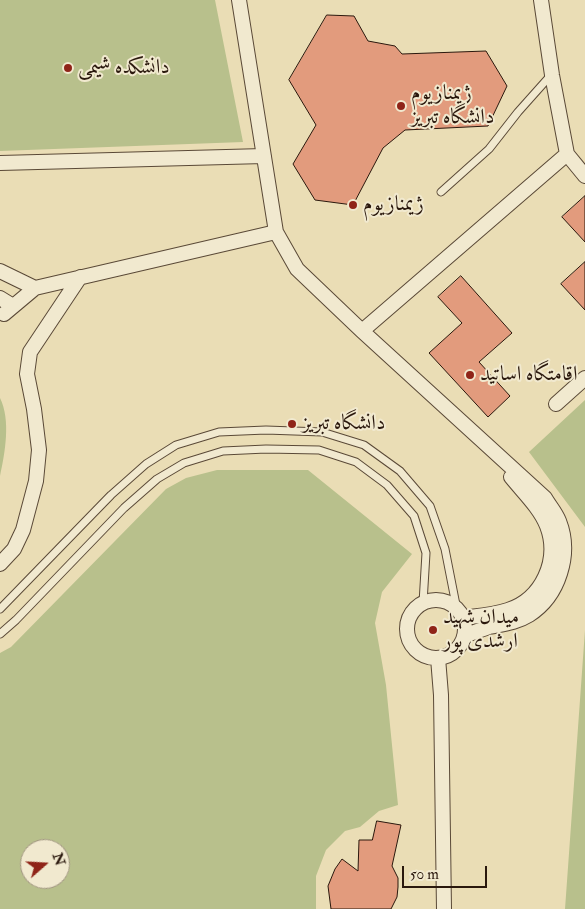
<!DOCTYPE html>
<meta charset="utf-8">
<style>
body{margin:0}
#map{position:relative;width:585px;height:909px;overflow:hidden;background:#eaddb5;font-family:"IM FELL Double Pica",serif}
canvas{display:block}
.north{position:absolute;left:20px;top:839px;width:50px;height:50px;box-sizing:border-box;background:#f1e9cf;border:1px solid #a19581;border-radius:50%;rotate:71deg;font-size:14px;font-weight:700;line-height:20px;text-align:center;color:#2a180d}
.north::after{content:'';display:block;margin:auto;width:18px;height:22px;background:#8f2418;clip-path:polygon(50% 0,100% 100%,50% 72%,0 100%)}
.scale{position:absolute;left:402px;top:866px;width:85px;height:22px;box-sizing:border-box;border:2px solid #2a180d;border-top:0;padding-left:6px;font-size:15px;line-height:18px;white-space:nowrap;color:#2a180d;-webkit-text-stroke:4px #f1e9cf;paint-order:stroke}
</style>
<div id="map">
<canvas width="585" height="909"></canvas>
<div class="north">N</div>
<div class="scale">50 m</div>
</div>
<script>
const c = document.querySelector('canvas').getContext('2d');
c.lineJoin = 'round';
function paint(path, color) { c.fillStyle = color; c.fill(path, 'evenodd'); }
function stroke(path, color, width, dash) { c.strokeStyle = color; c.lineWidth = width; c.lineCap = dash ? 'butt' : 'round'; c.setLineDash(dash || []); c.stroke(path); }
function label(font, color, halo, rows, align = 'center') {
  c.font = font + ' "IM FELL Double Pica",Amiri,serif'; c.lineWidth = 4; c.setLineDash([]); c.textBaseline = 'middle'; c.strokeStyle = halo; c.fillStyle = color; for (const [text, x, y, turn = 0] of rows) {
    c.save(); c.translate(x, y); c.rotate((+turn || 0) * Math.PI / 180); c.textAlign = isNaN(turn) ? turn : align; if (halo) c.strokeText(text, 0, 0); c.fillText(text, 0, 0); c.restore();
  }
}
const green = new Path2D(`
 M 0,0 L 215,0 L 243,142 L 0,151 Z
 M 0,398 C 11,420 5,453 0,476 Z
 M 585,400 L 585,527 L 529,452 Z
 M 217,470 L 308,470 L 412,554 L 382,592 L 375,623 L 386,685 L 398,805 L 379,811 L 360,827 L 345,831 L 326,850 L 316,876 L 316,909 L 0,909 L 0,653 L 11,647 L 166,489 L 186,478 ZM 30,849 L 60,849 L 60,879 L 30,879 Z
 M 585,630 L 585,909 L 565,909 Z`);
const building = new Path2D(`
 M 327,15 L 354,16 L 368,41 L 395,46 L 402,54 L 486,51 L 507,86 L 488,126 L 405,130 L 383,148 L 353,205 L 315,200 L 293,164 L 316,125 L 289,80 Z
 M 585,196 L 585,242 L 562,217 Z
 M 585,262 L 585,310 L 561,284 Z
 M 461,276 L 512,333 L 479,362 L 510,396 L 488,417 L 429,353 L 462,323 L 438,297 Z
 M 377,821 L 401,825 L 392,866 L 398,878 L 398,887 L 397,897 L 391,909 L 331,909 L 328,886 L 335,869 L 342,859 L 358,871 L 359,840 L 372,840 Z`);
const lane = new Path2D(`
 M 441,192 L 489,149 L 518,112 L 551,75
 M 0,609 L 111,495 L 146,464 L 176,445 L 219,432 L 266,430 L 322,432 L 364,445 L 400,471 L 430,506 L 445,549 L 457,610
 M 0,634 L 16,620 L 124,508 L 157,479 L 184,463 L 223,451 L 266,449 L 319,450 L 356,462 L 387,485 L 414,516 L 426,553 L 423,603`);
const street = new Path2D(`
 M 239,0 L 276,232 L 297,269 L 362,331 L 545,498 C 549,505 556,513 559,521 C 572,554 559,596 529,615 C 516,623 503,624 489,627 C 480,630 472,633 464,636
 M 567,154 L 585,176
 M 0,163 L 264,156
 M 0,271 L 35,288
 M 0,298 L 13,306
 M 4,314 L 35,288 L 276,232
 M 362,331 L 567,154 L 552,75 L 541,0
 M 556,404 L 585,378
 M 0,564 L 14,549 L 23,530 L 36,481 L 39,450 L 34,409 L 27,374 L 30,352 L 80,277
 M407 629a29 29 0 1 1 58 0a29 29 0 1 1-58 0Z
 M 462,618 C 477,616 493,615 508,610 C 542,599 560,560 547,526 C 540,508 523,492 511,477
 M 438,658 L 441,695 L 444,909`);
const markers = [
 [68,68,5,"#8f2418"],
 [401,106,5,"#8f2418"],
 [353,205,5,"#8f2418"],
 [470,375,5,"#8f2418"],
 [292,424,5,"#8f2418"],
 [433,630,5,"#8f2418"]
];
const poiNames = [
 ["دانشکده شیمی",78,68],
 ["ژیمنازیوم",411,94],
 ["دانشگاه تبریز",411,118],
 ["ژیمنازیوم",363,205],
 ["اقامتگاه اساتید",480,375],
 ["دانشگاه تبریز",302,424],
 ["میدان شهید",443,618],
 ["ارشدی پور",443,642]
];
paint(green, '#b8c08c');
paint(building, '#e29b7d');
stroke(building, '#2a180d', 1);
stroke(lane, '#5a4937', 9);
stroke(street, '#5a4937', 16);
stroke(lane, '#f1e9cf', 7);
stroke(street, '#f1e9cf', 14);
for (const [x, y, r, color] of markers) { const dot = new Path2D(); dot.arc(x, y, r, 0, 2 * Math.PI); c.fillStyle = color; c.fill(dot); stroke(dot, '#f1e9cf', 2); }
label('21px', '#2a180d', '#f1e9cf', poiNames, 'left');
</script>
